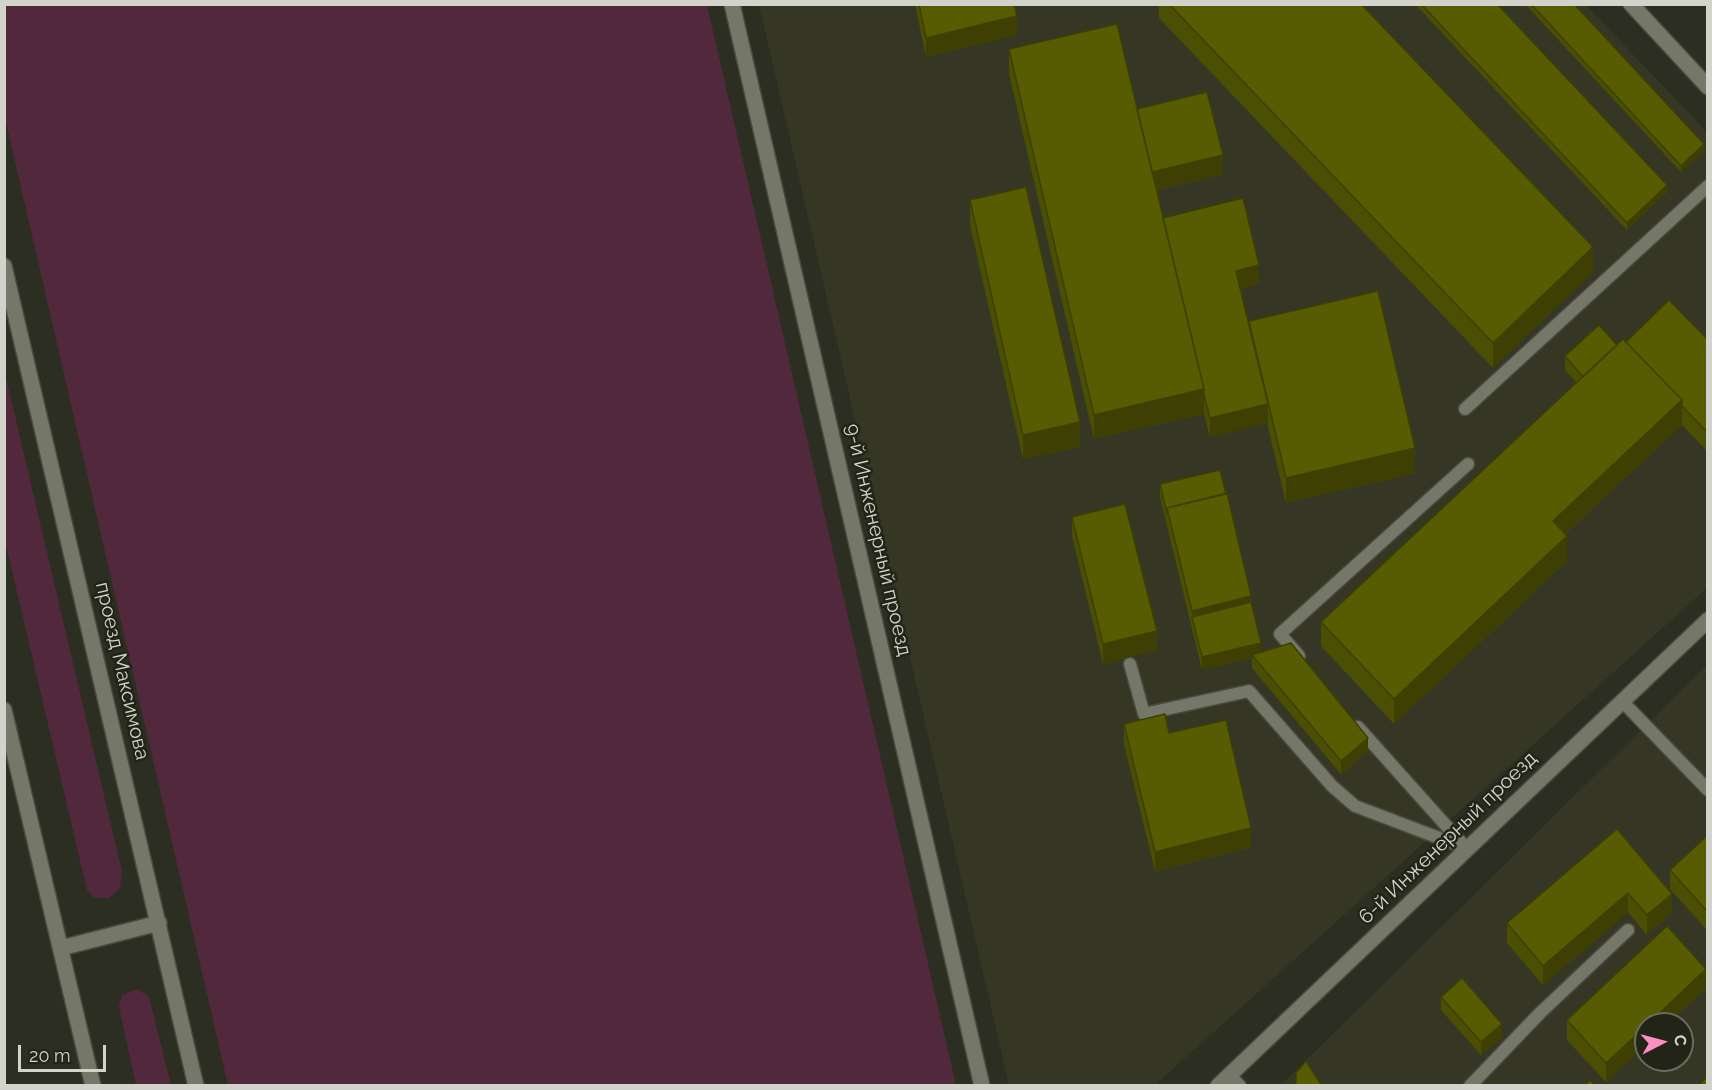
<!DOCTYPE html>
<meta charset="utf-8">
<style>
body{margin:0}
#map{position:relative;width:1712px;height:1090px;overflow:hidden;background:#2d2e22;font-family:Raleway,sans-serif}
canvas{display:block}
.frame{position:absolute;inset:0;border:6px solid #d2d3cb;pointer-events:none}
.north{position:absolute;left:1634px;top:1012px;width:60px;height:60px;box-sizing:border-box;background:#232418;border:2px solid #696a60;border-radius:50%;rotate:84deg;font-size:16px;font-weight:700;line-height:24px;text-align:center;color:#d2d3cb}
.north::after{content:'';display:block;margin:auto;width:21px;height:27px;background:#fb8fc3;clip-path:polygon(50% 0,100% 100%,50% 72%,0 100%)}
.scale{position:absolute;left:18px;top:1045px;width:88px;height:27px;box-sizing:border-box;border:3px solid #d2d3cb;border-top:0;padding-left:8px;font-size:18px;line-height:21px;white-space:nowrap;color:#d2d3cb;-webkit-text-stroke:4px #232418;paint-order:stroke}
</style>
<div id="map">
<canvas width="1712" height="1090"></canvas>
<div class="frame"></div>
<div class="north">С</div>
<div class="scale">20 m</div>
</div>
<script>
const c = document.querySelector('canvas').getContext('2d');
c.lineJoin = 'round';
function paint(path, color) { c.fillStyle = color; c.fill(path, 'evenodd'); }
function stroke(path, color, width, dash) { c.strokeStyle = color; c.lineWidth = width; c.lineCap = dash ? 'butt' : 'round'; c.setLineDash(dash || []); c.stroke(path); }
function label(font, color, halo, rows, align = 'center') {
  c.font = font + ' Raleway,sans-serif'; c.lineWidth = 5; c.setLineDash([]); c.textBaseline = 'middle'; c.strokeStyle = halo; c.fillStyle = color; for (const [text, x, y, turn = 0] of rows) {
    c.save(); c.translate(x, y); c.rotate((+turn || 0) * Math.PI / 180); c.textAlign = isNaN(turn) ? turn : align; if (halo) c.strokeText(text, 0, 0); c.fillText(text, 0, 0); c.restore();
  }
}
const built = new Path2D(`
 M 759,5 L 1586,5 L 1707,132 L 1707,588 L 1155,1085 L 1009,1085 Z
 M 1707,665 L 1707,1085 L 1281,1085 ZM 1646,1024 L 1682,1024 L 1682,1060 L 1646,1060 Z`);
const green = new Path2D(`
 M 4,5 L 707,5 L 956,1085 L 228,1085 L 5,118 Z
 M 4,369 L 122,872 L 120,888 L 109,898 L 94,898 L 87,890 L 5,541 Z
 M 137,989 L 149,997 L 171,1085 L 136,1085 L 119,1007 L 122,995 Z`);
const service = new Path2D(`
 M 1465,409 L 1708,186
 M 1299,656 L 1280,634 L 1468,464
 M 1130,664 L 1144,714 L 1249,691 L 1332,786 L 1355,806 L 1463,847
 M 1622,701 L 1708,790
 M 1358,727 L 1467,849
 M 1230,1075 L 1240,1086
 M 1470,1086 L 1540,1013 L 1628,930`);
const minor = new Path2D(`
 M 732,4 L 982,1086
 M 1631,4 L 1708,87
 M 1218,1086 L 1708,620`);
const secondary = new Path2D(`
 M 4,266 L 196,1086
 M 4,710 L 93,1086
 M 61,948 L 159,923`);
const wall = new Path2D(`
 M 915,4 L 1014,4 L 1017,35 L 926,57 Z
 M 1159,4 L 1361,4 L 1593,272 L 1493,368 L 1159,18 Z
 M 1415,4 L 1497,4 L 1667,192 L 1627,230 Z
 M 1525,4 L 1574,4 L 1704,151 L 1681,172 Z
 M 1009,49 L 1223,174 L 1157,190 L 1163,218 L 1259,284 L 1240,289 L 1249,327 L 1249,321 L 1415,473 L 1286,503 L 1267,423 L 1210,437 L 1204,414 L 1094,439 L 1009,74 Z
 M 970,200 L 1080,447 L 1023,459 L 970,225 Z
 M 1707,339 L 1707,451 L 1682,425 L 1565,534 L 1567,561 L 1394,724 L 1321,646 L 1321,622 L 1577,383 L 1565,370 L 1565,356 L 1626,342 Z
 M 1160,484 L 1251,602 L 1261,653 L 1368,751 L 1341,774 L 1252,668 L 1252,658 L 1202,670 L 1160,497 Z
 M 1072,517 L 1157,650 L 1103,664 L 1072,536 Z
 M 1124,724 L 1169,733 L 1251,847 L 1155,871 L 1124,744 Z
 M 1617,829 L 1672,913 L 1647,935 L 1628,912 L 1543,985 L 1507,943 L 1507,923 Z
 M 1707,836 L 1707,930 L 1670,889 L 1670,870 Z
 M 1706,988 L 1606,1082 L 1567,1040 L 1567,1020 Z
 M 1441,997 L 1502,1037 L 1481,1055 L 1441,1010 Z`);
const shadedWall = new Path2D(`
 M 1017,16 L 1017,35 L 926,57 L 926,38 Z
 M 1704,144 L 1704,151 L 1681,172 L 1681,166 Z
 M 1223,155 L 1223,174 L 1151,191 L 1151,172 Z
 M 1667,185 L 1667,192 L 1627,230 L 1627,223 Z
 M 1593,247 L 1593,272 L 1493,368 L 1493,343 Z
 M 1259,265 L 1259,284 L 1236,290 L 1236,271 Z
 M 1204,389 L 1204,414 L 1094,439 L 1094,415 Z
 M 1682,400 L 1682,425 L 1553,545 L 1553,521 Z
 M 1268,404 L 1268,423 L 1210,437 L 1210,418 Z
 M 1080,422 L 1080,447 L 1023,459 L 1023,435 Z
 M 1415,448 L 1415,473 L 1286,503 L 1286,478 Z
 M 1567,536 L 1567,561 L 1394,724 L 1394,699 Z
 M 1251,596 L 1251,615 L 1192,617 L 1192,630 L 1192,611 Z
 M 1157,631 L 1157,650 L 1103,664 L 1103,644 Z
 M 1261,643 L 1261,656 L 1252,655 L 1252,658 L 1202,670 L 1202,657 Z
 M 1368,738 L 1368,751 L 1341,774 L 1341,761 Z
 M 1251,828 L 1251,847 L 1155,871 L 1155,852 Z
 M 1628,893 L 1628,912 L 1543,985 L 1543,966 Z
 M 1672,894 L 1672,913 L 1647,935 L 1647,915 Z
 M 1706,969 L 1706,988 L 1668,1024 L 1648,1024 Z
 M 1502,1024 L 1502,1037 L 1481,1055 L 1481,1042 Z
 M 1646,1026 L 1646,1045 L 1606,1082 L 1606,1063 Z`);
const building = new Path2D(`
 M 919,4 L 1014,4 L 1017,16 L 926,38 Z
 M 1169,4 L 1361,4 L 1593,247 L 1493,343 Z
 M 1421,4 L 1497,4 L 1667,185 L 1627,223 Z
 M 1531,4 L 1574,4 L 1704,144 L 1681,166 Z
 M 1117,24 L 1204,389 L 1094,415 L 1009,49 Z
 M 1207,92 L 1223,155 L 1152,172 L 1137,109 Z
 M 1026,187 L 1080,422 L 1023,435 L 970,200 Z
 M 1243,198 L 1259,265 L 1236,271 L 1268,404 L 1210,418 L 1204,395 L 1204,389 L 1163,218 Z
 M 1378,291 L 1415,448 L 1286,478 L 1249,321 Z
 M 1669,300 L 1707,339 L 1707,432 L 1682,406 L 1682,400 L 1626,342 Z
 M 1599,325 L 1617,345 L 1583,377 L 1565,356 Z
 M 1623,339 L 1682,400 L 1553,521 L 1567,536 L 1394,699 L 1321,622 Z
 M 1220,470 L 1226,494 L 1167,508 L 1167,514 L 1160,484 Z
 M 1227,493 L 1251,596 L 1192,611 L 1167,508 Z
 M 1125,504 L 1157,631 L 1103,644 L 1072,517 Z
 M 1251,602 L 1261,643 L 1202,657 L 1192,617 Z
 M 1291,643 L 1368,738 L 1341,761 L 1252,655 Z
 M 1165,714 L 1169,733 L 1226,720 L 1251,828 L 1155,852 L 1124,724 Z
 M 1617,829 L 1672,894 L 1647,915 L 1628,893 L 1543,966 L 1507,923 Z
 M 1707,836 L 1707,911 L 1670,870 Z
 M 1667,926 L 1706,969 L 1648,1024 L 1646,1024 L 1646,1026 L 1606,1063 L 1567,1020 Z
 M 1462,978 L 1502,1024 L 1481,1042 L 1441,997 Z
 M 1306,1061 L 1322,1086 L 1296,1086 L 1296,1073 Z
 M 1707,1077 L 1707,1086 L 1698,1086 Z
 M 1590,1080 L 1595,1086 L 1585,1086 Z`);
const streetNames = [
 ["9-й Инженерный проезд",878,540,77],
 ["проезд Максимова",122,671,77],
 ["6-й Инженерный проезд",1448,838,-44]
];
paint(built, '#353724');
paint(green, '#52283d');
stroke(service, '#4a4b41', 15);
stroke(minor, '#4a4b41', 18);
stroke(secondary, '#4a4b41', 18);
stroke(service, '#757769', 12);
stroke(minor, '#757769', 15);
stroke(secondary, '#757769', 15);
paint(wall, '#4b4f03');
paint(shadedWall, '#3d4002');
paint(building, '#575c03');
stroke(building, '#3d4002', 1.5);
label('20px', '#d2d3cb', '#232418', streetNames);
</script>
